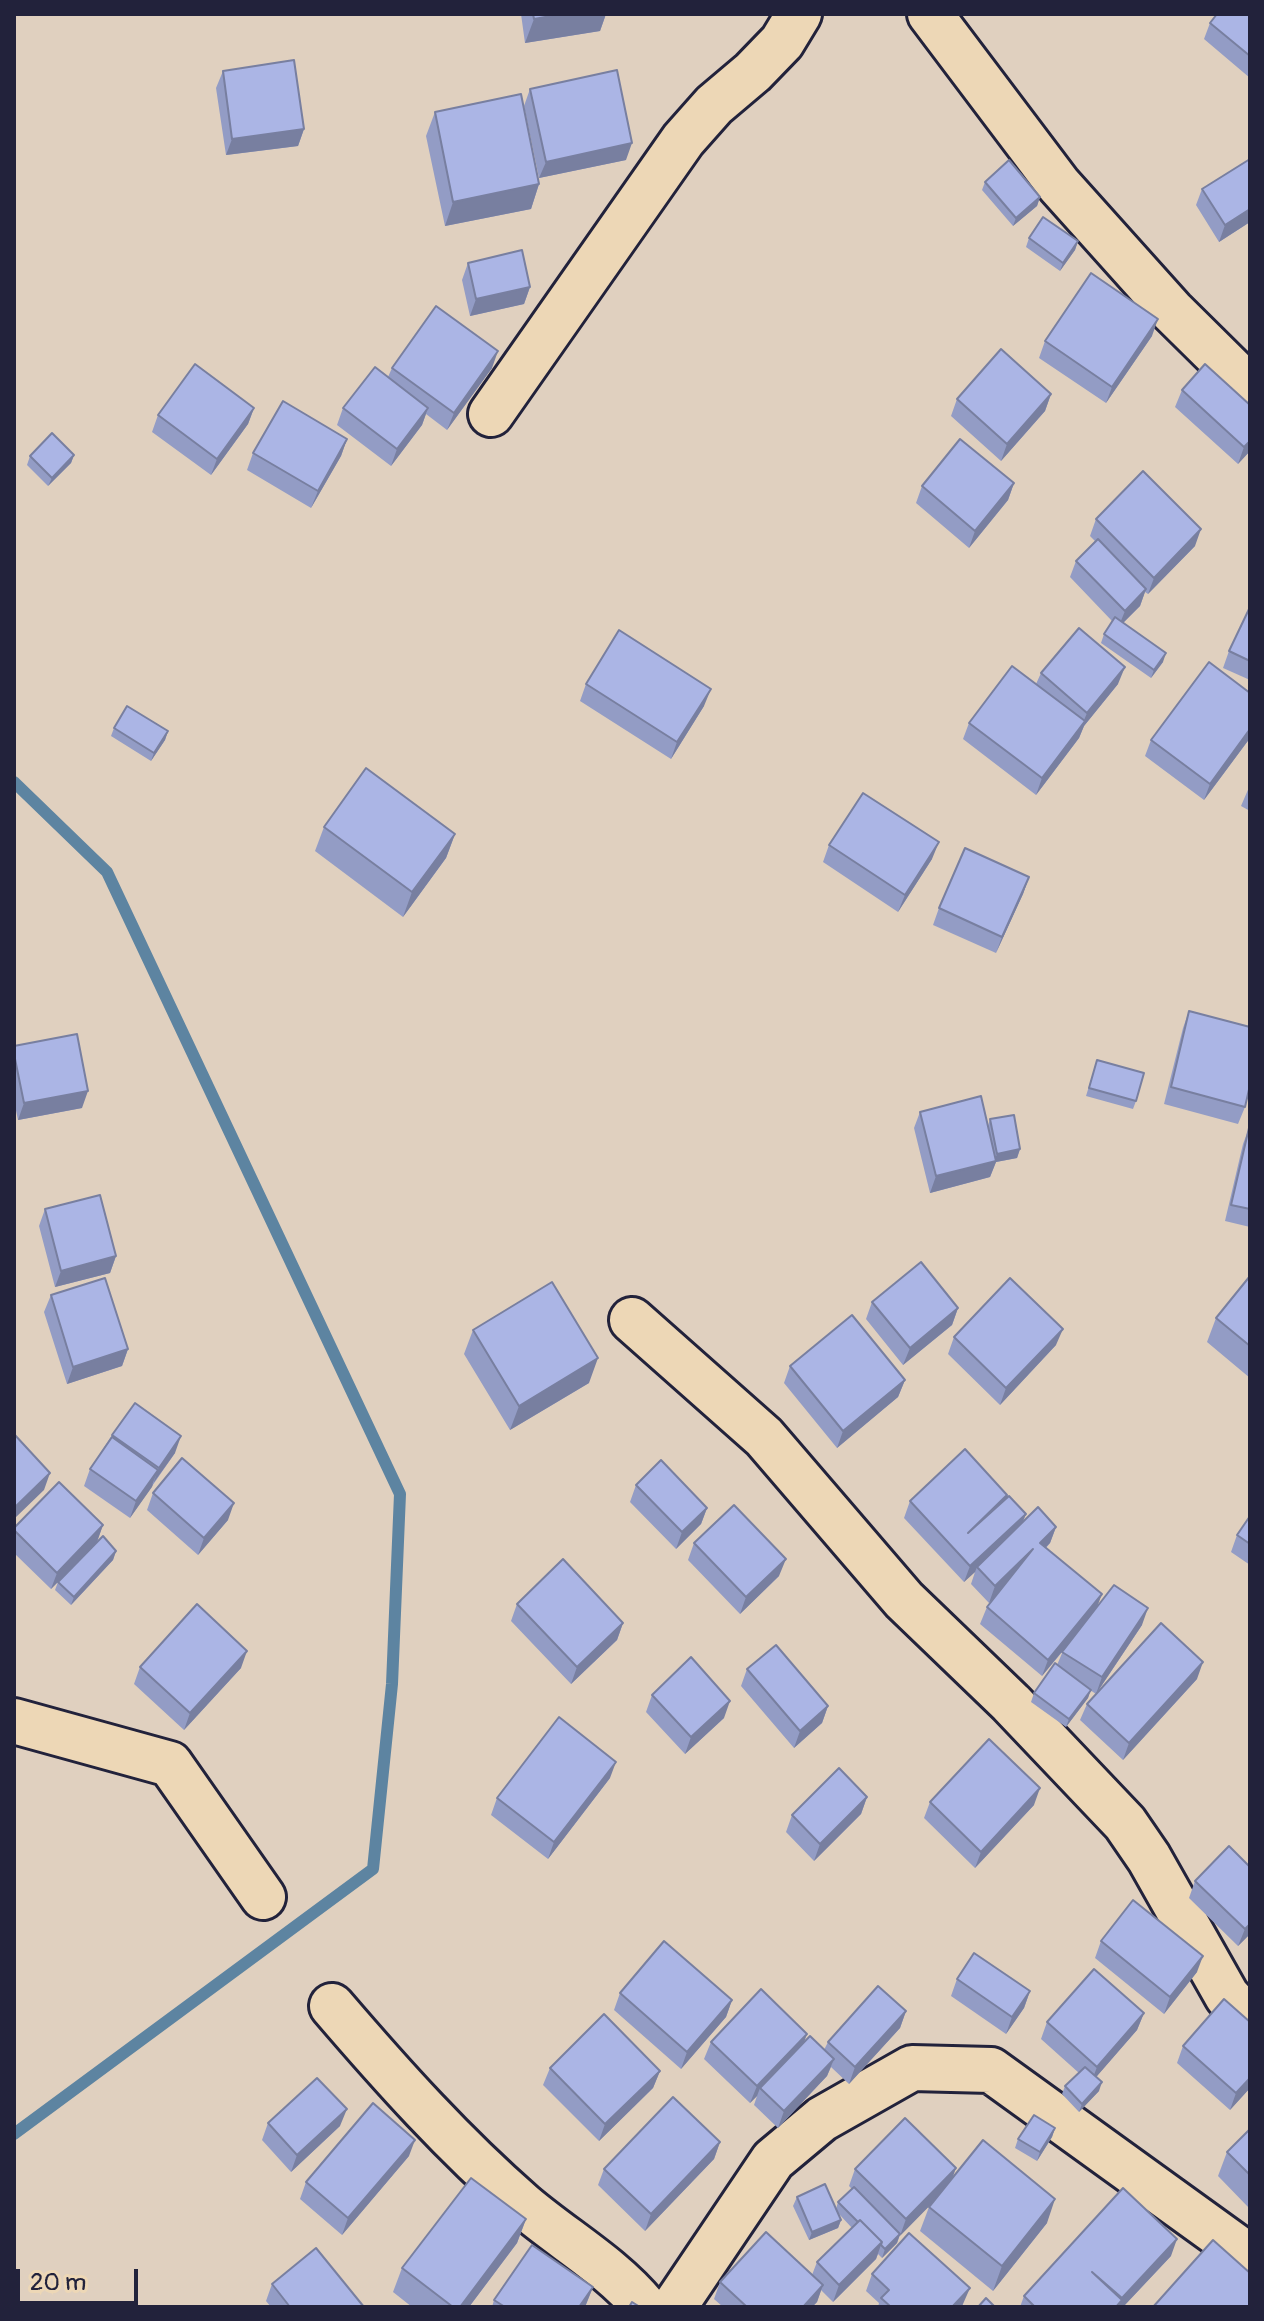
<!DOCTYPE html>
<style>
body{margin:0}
#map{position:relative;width:1264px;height:2321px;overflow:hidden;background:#e0d0bf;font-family:Pangolin,sans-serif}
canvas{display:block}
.frame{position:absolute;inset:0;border:16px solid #22223b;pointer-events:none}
.scale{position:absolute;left:16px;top:2269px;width:122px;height:36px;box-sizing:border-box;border:4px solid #22223b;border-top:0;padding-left:10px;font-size:24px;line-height:28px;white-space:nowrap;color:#22223b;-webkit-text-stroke:6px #edd7b6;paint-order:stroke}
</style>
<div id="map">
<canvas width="1264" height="2321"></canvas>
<div class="frame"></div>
<div class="scale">20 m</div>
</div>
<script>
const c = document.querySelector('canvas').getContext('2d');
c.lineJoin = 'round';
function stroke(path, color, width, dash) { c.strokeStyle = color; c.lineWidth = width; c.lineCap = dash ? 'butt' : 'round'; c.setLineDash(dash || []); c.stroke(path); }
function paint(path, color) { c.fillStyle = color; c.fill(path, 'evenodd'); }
const stream = new Path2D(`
 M 14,782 L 107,872 L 400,1494 L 392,1684 L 373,1869 L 14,2134`);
const minor = new Path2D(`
 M 930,14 L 1059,185 L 1172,311 L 1250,388
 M 491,414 L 683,140 L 714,105 L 753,72 L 782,42 L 799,14
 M 632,1320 L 764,1437 L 904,1600 L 1011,1703 L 1125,1823 L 1149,1858 L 1227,1996 L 1250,2021
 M 14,1721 L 170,1764 L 263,1897
 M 332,2006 C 392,2076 454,2145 523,2205 C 564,2240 611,2266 645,2307
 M 674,2307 L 773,2160 L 822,2119 L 912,2068 L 991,2070 L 1250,2257`);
const wall = new Path2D(`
 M 521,14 L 606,14 L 600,31 L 525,43 Z
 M 1250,14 L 1250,78 L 1204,39 L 1210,23 Z
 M 223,71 L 304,129 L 298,146 L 226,155 L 216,88 Z
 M 530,89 L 626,160 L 539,178 L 524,106 Z
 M 435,112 L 539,184 L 531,209 L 445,226 L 426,136 Z
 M 1250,159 L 1250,222 L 1219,242 L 1196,205 L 1202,189 Z
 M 985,182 L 1040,197 L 1037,206 L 1013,226 L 982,190 Z
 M 1029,238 L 1078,241 L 1075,250 L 1060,271 L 1026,247 Z
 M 468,263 L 530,287 L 524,304 L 470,316 L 462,280 Z
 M 1152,336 L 1106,403 L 1039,358 L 1045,341 Z
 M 392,368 L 492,368 L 447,430 L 426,414 L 422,425 L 391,466 L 337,425 L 343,408 L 388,377 Z
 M 1182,390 L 1250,451 L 1238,464 L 1175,407 Z
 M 1051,394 L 1045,411 L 1001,461 L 951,416 L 957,399 Z
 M 254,408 L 248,424 L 211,475 L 152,432 L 158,415 Z
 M 347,439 L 341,456 L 311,508 L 247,470 L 253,453 Z
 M 74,455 L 71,463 L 48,486 L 27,465 L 30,456 Z
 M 1014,483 L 1008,500 L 969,548 L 916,503 L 922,486 Z
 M 1096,519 L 1195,546 L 1148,594 L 1145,592 L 1140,606 L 1123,623 L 1163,662 L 1151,678 L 1101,643 L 1104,634 L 1112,621 L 1070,577 L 1076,561 L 1095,541 L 1090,536 Z
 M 1250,607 L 1250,680 L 1223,668 L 1229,651 Z
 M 1041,673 L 1118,684 L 1084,726 L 1079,738 L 1036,795 L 963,739 L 969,723 L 1036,684 Z
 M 586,684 L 704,706 L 671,759 L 580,701 Z
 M 1250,693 L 1250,738 L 1204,800 L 1145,756 L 1151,740 Z
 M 114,728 L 168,731 L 165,740 L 151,761 L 111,736 Z
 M 1250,785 L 1250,811 L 1241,806 Z
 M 324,827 L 455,834 L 446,858 L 403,917 L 315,851 Z
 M 829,845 L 932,859 L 898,912 L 823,862 Z
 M 1029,877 L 1023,894 L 996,953 L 933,925 L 939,908 Z
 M 1189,1011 L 1245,1107 L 1238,1124 L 1164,1104 L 1183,1028 Z
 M 14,1046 L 82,1108 L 18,1120 L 14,1101 Z
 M 1097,1060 L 1136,1101 L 1133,1109 L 1086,1096 Z
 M 920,1112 L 988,1126 L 990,1119 L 1020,1149 L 1017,1158 L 996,1162 L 990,1177 L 930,1193 L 914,1128 Z
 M 1249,1128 L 1250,1128 L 1250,1227 L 1225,1221 L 1243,1144 Z
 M 45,1209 L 116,1256 L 110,1273 L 55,1287 L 39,1226 Z
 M 1250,1276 L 1250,1378 L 1207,1342 L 1216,1318 Z
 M 51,1295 L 128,1349 L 122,1366 L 67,1384 L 44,1312 Z
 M 872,1302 L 958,1308 L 952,1325 L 903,1365 L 866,1319 Z
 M 473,1330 L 589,1383 L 510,1430 L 464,1354 Z
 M 954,1337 L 1056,1345 L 1000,1405 L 948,1354 Z
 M 790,1366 L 905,1380 L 898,1397 L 837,1448 L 784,1383 Z
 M 112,1435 L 175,1453 L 130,1518 L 84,1486 L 90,1469 Z
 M 636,1485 L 707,1508 L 701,1524 L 676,1549 L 630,1502 Z
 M 153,1493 L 228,1520 L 198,1555 L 147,1510 Z
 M 1006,1498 L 1026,1514 L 1022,1523 L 1056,1527 L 1050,1543 L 1046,1548 L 1097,1607 L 1142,1625 L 1096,1694 L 1090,1690 L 1088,1698 L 1066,1727 L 1031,1702 L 1034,1693 L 1057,1665 L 1063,1651 L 1042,1676 L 980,1624 L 987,1607 L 993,1599 L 989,1603 L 971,1584 L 975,1572 L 964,1582 L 904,1518 L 910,1501 Z
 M 1250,1516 L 1250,1565 L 1231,1552 L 1237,1535 Z
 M 103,1525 L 97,1541 L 116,1551 L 113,1560 L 71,1605 L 55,1590 L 58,1582 L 62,1578 L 51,1589 L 14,1553 L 14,1528 Z
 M 694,1543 L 779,1576 L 740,1614 L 688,1560 Z
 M 517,1604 L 623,1623 L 617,1640 L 571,1684 L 511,1621 Z
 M 140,1667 L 241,1668 L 184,1730 L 134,1684 Z
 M 747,1669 L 828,1706 L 822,1723 L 794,1748 L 741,1686 Z
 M 1197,1679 L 1123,1760 L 1080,1720 L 1087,1704 Z
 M 652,1695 L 724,1718 L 685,1754 L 646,1712 Z
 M 610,1778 L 548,1859 L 491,1815 L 497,1798 Z
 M 867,1797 L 861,1814 L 814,1861 L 786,1832 L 792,1815 Z
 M 930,1802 L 1034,1805 L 975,1868 L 924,1818 Z
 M 1195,1881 L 1250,1934 L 1238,1946 L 1189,1898 Z
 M 1101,1941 L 1197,1972 L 1164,2014 L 1095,1958 Z
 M 957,1979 L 1030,1991 L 1024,2008 L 1006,2034 L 951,1996 Z
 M 620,1993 L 732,2000 L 726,2017 L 681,2069 L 614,2010 Z
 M 906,2011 L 900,2028 L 849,2084 L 831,2067 L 827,2076 L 778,2128 L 754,2105 L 757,2096 L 750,2103 L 704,2059 L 711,2042 L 804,2042 L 824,2050 L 828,2042 Z
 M 1144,2013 L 1137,2030 L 1096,2077 L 1099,2091 L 1079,2112 L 1062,2094 L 1065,2086 L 1079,2073 L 1041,2039 L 1047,2022 Z
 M 1250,2022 L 1250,2088 L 1230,2110 L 1177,2063 L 1183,2046 Z
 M 550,2068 L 660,2071 L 653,2088 L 599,2141 L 543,2085 Z
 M 268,2123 L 340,2126 L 291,2172 L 262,2140 Z
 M 1055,2128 L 1052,2137 L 1037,2161 L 1015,2148 L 1018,2139 Z
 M 1250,2129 L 1250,2209 L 1218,2176 L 1227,2152 Z
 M 720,2142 L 714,2159 L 645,2231 L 598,2185 L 604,2169 Z
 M 409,2156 L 342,2235 L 300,2199 L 306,2182 Z
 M 855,2169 L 951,2180 L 1047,2223 L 993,2291 L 920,2231 L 929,2207 L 935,2200 L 900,2235 L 897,2243 L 882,2258 L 878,2254 L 876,2259 L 833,2302 L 821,2290 L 817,2302 L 812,2307 L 723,2307 L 714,2299 L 720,2282 L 812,2275 L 817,2262 L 852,2228 L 839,2214 L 841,2220 L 838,2228 L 809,2240 L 793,2206 L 797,2197 L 836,2209 L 838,2202 L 852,2189 L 849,2186 Z
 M 526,2219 L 517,2243 L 469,2307 L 412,2307 L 393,2292 L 402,2268 Z
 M 1171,2256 L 1123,2307 L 1020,2307 L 1024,2296 Z
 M 872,2274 L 963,2304 L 961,2307 L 878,2307 L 879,2303 L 866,2291 Z
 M 272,2284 L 364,2307 L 271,2307 L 266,2301 Z
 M 593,2287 L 585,2307 L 492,2307 L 494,2300 Z`);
const shadedWall = new Path2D(`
 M 562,14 L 606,14 L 600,31 L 525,43 L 534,19 Z
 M 304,129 L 298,146 L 226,155 L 232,139 Z
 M 632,143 L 626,160 L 539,178 L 546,162 Z
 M 539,184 L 531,209 L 445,226 L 453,202 Z
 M 1040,197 L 1037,206 L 1013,226 L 1016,218 Z
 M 1250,209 L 1250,222 L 1219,242 L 1225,225 Z
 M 1078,241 L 1075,250 L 1060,271 L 1063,263 Z
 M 530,287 L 524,304 L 470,316 L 476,299 Z
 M 1158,319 L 1152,336 L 1106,403 L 1112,387 Z
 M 498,351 L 492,368 L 447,430 L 454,413 Z
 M 1051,394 L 1045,411 L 1001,461 L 1007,444 Z
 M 254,408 L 248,424 L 211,475 L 217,459 Z
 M 428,408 L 422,425 L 391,466 L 397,449 Z
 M 347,439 L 341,456 L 311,508 L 318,491 Z
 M 1250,441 L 1250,451 L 1238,464 L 1244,447 Z
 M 74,455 L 71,463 L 48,486 L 52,478 Z
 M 1014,483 L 1008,500 L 969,548 L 975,531 Z
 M 1201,529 L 1195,546 L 1148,594 L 1154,578 Z
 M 1146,589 L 1140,606 L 1118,628 L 1125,611 Z
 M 1166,653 L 1163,662 L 1151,678 L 1154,670 Z
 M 1125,667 L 1118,684 L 1084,726 L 1079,738 L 1036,795 L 1042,778 L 1082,725 L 1087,713 Z
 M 711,689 L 704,706 L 671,759 L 677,742 Z
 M 1250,729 L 1250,738 L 1204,800 L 1210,784 Z
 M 168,731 L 165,740 L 151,761 L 154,753 Z
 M 455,834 L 446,858 L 403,917 L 412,892 Z
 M 939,842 L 932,859 L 898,912 L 905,895 Z
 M 1029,877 L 1023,894 L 996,953 L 1002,937 Z
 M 88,1091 L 82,1108 L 18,1120 L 24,1103 Z
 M 1020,1149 L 1017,1158 L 996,1162 L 990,1177 L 930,1193 L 936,1176 L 994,1161 L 997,1154 Z
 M 116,1256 L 110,1273 L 55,1287 L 61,1271 Z
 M 958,1308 L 952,1325 L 903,1365 L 910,1348 Z
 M 1063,1329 L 1056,1345 L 1000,1405 L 1006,1388 Z
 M 128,1349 L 122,1366 L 67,1384 L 73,1367 Z
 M 598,1358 L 589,1383 L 510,1430 L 519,1406 Z
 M 905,1380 L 898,1397 L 837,1448 L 843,1431 Z
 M 181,1436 L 175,1453 L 152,1485 L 159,1468 Z
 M 158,1470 L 152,1487 L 130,1518 L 136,1501 Z
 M 50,1473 L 44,1490 L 14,1519 L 14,1508 Z
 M 234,1503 L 228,1520 L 198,1555 L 204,1538 Z
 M 707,1508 L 701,1524 L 676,1549 L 682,1532 Z
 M 1026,1514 L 1019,1531 L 977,1567 L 975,1572 L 964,1582 L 970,1566 Z
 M 103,1525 L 97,1542 L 51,1589 L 57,1573 Z
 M 1056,1527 L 1050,1543 L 1034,1559 L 1040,1543 Z
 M 1033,1549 L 1027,1566 L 989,1603 L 995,1586 Z
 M 116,1551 L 113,1560 L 71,1605 L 74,1597 Z
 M 786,1559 L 779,1576 L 740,1614 L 746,1597 Z
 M 1102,1594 L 1096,1610 L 1042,1676 L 1048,1660 Z
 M 1148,1608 L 1142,1625 L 1096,1694 L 1102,1677 Z
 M 623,1623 L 617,1640 L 571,1684 L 577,1667 Z
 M 247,1651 L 241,1668 L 184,1730 L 190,1713 Z
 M 1203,1662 L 1197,1679 L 1123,1760 L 1129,1743 Z
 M 1091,1690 L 1088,1698 L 1066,1727 L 1069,1719 Z
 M 730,1701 L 724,1718 L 685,1754 L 691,1737 Z
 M 828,1706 L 822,1723 L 794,1748 L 800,1731 Z
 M 616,1762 L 610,1778 L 548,1859 L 554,1842 Z
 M 1040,1788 L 1034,1805 L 975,1868 L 981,1852 Z
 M 867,1797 L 861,1814 L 814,1861 L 820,1844 Z
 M 1250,1924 L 1250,1934 L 1238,1946 L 1245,1929 Z
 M 1203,1956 L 1197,1972 L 1164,2014 L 1170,1997 Z
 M 1030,1991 L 1024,2008 L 1006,2034 L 1012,2017 Z
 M 732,2000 L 726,2017 L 681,2069 L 687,2052 Z
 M 906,2011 L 900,2028 L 849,2084 L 855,2067 Z
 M 1144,2013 L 1137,2030 L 1091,2083 L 1097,2067 Z
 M 807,2034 L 801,2051 L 760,2088 L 757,2096 L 750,2103 L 757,2086 Z
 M 834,2059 L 827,2076 L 778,2128 L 784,2111 Z
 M 660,2071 L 653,2088 L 599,2141 L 605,2124 Z
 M 1250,2078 L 1250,2088 L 1230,2110 L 1236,2093 Z
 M 1102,2082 L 1099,2091 L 1079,2112 L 1082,2104 Z
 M 347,2109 L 340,2126 L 291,2172 L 297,2155 Z
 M 1055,2128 L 1052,2137 L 1037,2161 L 1040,2152 Z
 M 415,2140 L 409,2156 L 342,2235 L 348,2218 Z
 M 720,2142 L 714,2159 L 645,2231 L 651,2214 Z
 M 956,2168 L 950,2185 L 900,2236 L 906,2219 Z
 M 1055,2199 L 1047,2223 L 993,2291 L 1002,2266 Z
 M 526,2219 L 517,2243 L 469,2307 L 460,2307 Z
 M 841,2220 L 838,2228 L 809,2240 L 812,2232 Z
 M 900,2234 L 897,2243 L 882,2258 L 885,2249 Z
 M 1177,2239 L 1171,2256 L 1123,2307 L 1116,2307 L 1120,2302 L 1122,2298 Z
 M 882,2242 L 876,2259 L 833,2302 L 839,2285 Z
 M 823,2285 L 817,2302 L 812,2307 L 803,2307 Z
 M 593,2287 L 585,2307 L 579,2307 Z
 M 970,2288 L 963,2304 L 961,2307 L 952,2307 Z`);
const building = new Path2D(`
 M 533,14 L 562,14 L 534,19 Z
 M 1217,14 L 1250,14 L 1250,56 L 1210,23 Z
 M 294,60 L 304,129 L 232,139 L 223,71 Z
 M 617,70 L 632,143 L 546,162 L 530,89 Z
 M 521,94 L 539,184 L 453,202 L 435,112 Z
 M 1250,159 L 1250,209 L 1225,225 L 1202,189 Z
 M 1009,160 L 1040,197 L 1016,218 L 985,182 Z
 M 1043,217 L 1078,241 L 1063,263 L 1029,238 Z
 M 522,250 L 530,287 L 476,299 L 468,263 Z
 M 1091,273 L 1158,319 L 1112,387 L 1045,341 Z
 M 436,306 L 498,351 L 454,413 L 392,368 Z
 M 1001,349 L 1051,394 L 1007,444 L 957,399 Z
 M 195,364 L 254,408 L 217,459 L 158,415 Z
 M 1205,364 L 1250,405 L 1250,441 L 1244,447 L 1182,390 Z
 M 375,367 L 428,408 L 397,449 L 343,408 Z
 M 283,401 L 347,439 L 318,491 L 253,453 Z
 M 52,433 L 74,455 L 52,478 L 30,456 Z
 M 960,439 L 1014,483 L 975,531 L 922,486 Z
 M 1143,471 L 1201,529 L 1154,578 L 1096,519 Z
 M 1098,539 L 1146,589 L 1125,611 L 1076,561 Z
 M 1250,607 L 1250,661 L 1229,651 Z
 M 1115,617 L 1166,653 L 1154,670 L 1104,634 Z
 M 1079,628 L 1125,667 L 1087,713 L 1041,673 Z
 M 619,630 L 711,689 L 677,742 L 586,684 Z
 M 1209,662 L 1250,693 L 1250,729 L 1210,784 L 1151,740 Z
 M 1012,666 L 1085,721 L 1042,778 L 969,723 Z
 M 127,706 L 168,731 L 154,753 L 114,728 Z
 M 366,768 L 455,834 L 412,892 L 324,827 Z
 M 863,793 L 939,842 L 905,895 L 829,845 Z
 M 965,848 L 1029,877 L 1002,937 L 939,908 Z
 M 1189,1011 L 1250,1027 L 1250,1085 L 1245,1107 L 1171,1087 Z
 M 77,1034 L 88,1091 L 24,1103 L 14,1054 L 14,1046 Z
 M 1097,1060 L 1144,1073 L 1136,1101 L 1089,1088 Z
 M 981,1096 L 996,1161 L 936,1176 L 920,1112 Z
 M 1014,1115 L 1020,1149 L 997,1154 L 990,1119 Z
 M 1249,1128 L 1250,1128 L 1250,1209 L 1231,1205 Z
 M 100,1195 L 116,1256 L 61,1271 L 45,1209 Z
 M 921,1262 L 958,1308 L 910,1348 L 872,1302 Z
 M 1250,1276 L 1250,1346 L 1216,1318 Z
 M 105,1278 L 128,1349 L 73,1367 L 51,1295 Z
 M 1010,1278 L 1063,1329 L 1006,1388 L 954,1337 Z
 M 552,1282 L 598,1358 L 519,1406 L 473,1330 Z
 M 852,1315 L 905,1380 L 843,1431 L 790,1366 Z
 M 135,1403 L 181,1436 L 159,1468 L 112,1435 Z
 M 14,1434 L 50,1473 L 14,1508 Z
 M 112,1437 L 158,1470 L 136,1501 L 90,1469 Z
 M 965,1449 L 1007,1495 L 968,1533 L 1009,1496 L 1026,1514 L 970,1566 L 910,1501 Z
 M 182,1458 L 234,1503 L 204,1538 L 153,1493 Z
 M 661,1460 L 707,1508 L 682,1532 L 636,1485 Z
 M 59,1482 L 103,1525 L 57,1573 L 14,1530 L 14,1528 Z
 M 734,1505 L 786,1559 L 746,1597 L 694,1543 Z
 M 1038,1507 L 1056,1527 L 1040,1543 L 1102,1594 L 1048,1660 L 987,1607 L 1033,1549 L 995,1586 L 977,1567 Z
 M 1250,1516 L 1250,1544 L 1237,1535 Z
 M 103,1536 L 116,1551 L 74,1597 L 58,1582 Z
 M 563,1559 L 623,1623 L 577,1667 L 517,1604 Z
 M 1114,1585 L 1148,1608 L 1102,1677 L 1062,1652 Z
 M 197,1604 L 247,1651 L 190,1713 L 140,1667 Z
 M 1161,1623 L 1203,1662 L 1129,1743 L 1087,1704 Z
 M 776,1645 L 828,1706 L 800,1731 L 747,1669 Z
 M 691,1657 L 730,1701 L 691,1737 L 652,1695 Z
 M 1055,1663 L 1091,1690 L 1069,1719 L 1034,1693 Z
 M 559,1717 L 616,1762 L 554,1842 L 497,1798 Z
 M 989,1739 L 1040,1788 L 981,1852 L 930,1802 Z
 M 839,1768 L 867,1797 L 820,1844 L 792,1815 Z
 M 1229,1846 L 1250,1867 L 1250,1924 L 1245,1929 L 1195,1881 Z
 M 1133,1900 L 1203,1956 L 1170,1997 L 1101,1941 Z
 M 664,1941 L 732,2000 L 687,2052 L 620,1993 Z
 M 974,1953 L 1030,1991 L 1012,2017 L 957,1979 Z
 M 1094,1969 L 1144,2013 L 1097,2067 L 1047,2022 Z
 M 878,1986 L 906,2011 L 855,2067 L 828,2042 Z
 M 761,1989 L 807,2034 L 757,2086 L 711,2042 Z
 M 1224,1999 L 1250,2022 L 1250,2078 L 1236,2093 L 1183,2046 Z
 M 604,2014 L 660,2071 L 605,2124 L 550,2068 Z
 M 810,2036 L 834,2059 L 784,2111 L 760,2088 Z
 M 1085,2067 L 1102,2082 L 1082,2104 L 1065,2086 Z
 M 317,2078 L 347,2109 L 297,2155 L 268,2123 Z
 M 673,2097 L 720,2142 L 651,2214 L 604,2169 Z
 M 373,2103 L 415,2140 L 348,2218 L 306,2182 Z
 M 1034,2115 L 1055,2128 L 1040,2152 L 1018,2139 Z
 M 905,2118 L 956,2168 L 906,2219 L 855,2169 Z
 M 1250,2129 L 1250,2175 L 1227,2152 Z
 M 983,2140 L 1055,2199 L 1002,2266 L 929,2207 Z
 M 471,2178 L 526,2219 L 460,2307 L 453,2307 L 402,2268 Z
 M 825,2184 L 841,2220 L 812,2232 L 797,2197 Z
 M 854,2187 L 900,2234 L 885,2249 L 881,2245 L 882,2242 L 860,2220 L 858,2222 L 838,2202 Z
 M 1123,2188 L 1177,2239 L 1122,2298 L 1092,2272 L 1122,2300 L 1116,2307 L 1035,2307 L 1024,2296 Z
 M 860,2220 L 882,2242 L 839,2285 L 817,2262 Z
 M 766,2232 L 823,2285 L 803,2307 L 747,2307 L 720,2282 Z
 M 909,2233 L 970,2288 L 952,2307 L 891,2307 L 881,2298 L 889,2290 L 872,2274 Z
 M 1213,2240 L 1250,2273 L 1250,2307 L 1153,2307 Z
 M 532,2245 L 593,2287 L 579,2307 L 505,2307 L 494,2300 Z
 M 316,2248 L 364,2307 L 290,2307 L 272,2284 Z
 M 986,2298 L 995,2307 L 978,2307 Z
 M 632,2302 L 640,2307 L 629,2307 Z`);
stroke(stream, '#5d84a1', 12);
stroke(minor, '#22223b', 50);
stroke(minor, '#edd7b6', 44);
paint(wall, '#939cc5');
paint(shadedWall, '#787fa0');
paint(building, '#abb5e5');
stroke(building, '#787fa0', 2);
</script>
